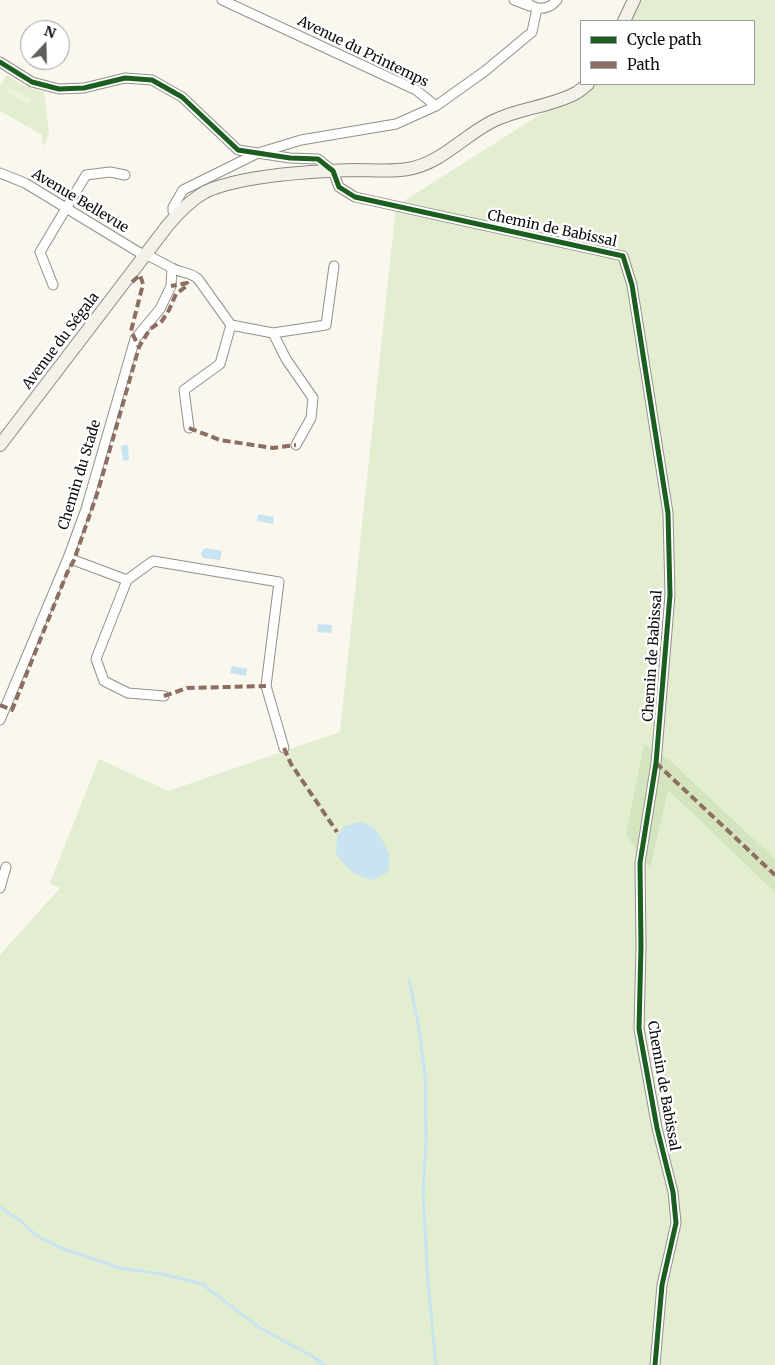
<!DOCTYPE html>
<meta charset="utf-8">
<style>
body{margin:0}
#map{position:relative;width:775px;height:1365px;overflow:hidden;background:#faf7ef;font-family:Merriweather,serif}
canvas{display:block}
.legend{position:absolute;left:580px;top:20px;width:175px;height:65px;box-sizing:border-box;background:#fff;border:1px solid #9d9d9d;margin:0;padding:6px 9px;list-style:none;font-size:15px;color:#0b0b0b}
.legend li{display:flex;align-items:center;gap:10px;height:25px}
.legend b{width:25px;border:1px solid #9d9d9d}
.north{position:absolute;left:20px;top:20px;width:50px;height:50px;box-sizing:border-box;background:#fff;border:1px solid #9d9d9d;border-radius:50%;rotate:21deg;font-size:14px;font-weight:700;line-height:20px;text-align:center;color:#0b0b0b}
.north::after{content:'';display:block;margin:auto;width:18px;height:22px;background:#5f5e5b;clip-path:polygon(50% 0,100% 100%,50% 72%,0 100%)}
</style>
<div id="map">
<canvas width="775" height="1365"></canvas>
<ul class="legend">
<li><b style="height:6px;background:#1b5e20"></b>Cycle path</li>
<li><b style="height:6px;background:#8d6e63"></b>Path</li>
</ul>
<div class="north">N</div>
</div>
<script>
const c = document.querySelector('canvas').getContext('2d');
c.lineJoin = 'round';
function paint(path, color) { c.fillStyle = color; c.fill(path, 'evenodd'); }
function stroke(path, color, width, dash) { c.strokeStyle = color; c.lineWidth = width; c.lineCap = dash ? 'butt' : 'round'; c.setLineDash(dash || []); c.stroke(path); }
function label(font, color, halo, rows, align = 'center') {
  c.font = font + ' Merriweather,serif'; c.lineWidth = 5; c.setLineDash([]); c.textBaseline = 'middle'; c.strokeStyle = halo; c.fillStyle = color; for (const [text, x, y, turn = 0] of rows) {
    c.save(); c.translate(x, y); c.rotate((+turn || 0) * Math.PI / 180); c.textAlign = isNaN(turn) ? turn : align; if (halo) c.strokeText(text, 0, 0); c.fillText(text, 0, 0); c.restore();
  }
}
const green = new Path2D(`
 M 636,0 L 775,0 L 775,1365 L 0,1365 L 0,955 L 60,888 L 50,883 L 99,759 L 168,791 L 340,732 L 396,206 L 588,84 L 754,84 L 754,21 L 624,21 Z
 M 7,75 L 22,85 L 44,92 L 49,132 L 45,145 L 43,145 L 42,135 L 0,111 L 0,86 Z`);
const forest = new Path2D(`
 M 644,744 L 667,758 L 775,859 L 775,892 L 668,790 L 650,868 L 626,835 Z`);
const pitch = new Path2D(`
 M 9,87 L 32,99 L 29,105 L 6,92 Z`);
const water = new Path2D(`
 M 128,445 L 129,460 L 123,461 L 121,446 Z
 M 258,514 L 274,517 L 273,524 L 257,521 Z
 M 205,548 L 222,551 L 220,560 L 203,558 L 201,553 Z
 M 318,624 L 332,625 L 331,633 L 317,632 Z
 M 232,666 L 247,669 L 246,676 L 230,673 Z
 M 360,822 L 372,826 L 380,836 L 390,855 L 388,872 L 374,880 C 354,876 349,870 336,854 L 337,837 L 344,826 Z`);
const stream = new Path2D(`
 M 409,979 L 418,1023 L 425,1074 L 426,1141 L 423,1193 L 428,1282 L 436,1365
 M 0,1207 L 23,1223 L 37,1236 L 61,1248 L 120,1268 L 162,1274 L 202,1284 L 260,1328 L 312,1356 L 325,1365`);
const street = new Path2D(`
 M 222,0 L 416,90 L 436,106
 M 514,0 L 530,6
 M 525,0 C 534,11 548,11 557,0
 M 0,62 L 32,82 L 59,89 L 84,88 L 125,78 L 152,80 L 182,97 L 238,150 L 290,158 L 318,159 L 333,171 L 339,187 L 355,197 L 623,256 L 632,285 L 668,513 L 670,595 L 656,763 L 640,863 L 641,946 L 639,1029 L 657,1128 L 673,1192 L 676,1223 L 662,1285 L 655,1365
 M 0,173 L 25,183 L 140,253 L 151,257 L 172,268 L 171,286 L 160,309 L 135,339 L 86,509 L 68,558 L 0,720
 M 176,216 L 173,211 L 173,207 L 183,190 L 258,153 L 301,140 L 396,124 L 436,106 L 485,71 L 532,32 L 537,8
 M 172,268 C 180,273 191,272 198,279 L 231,325 L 220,364 L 184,390 L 189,428
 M 53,285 L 40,252 L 86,175 L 110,172 L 125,175
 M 231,325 L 273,333 L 286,359 L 313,398 L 311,418 L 296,445
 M 273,333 L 326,325 L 334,266
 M 68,558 L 127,580 L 153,561 L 279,582 L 266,686 L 284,748
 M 127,580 L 96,659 L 104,681 L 128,693 L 164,696
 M 0,888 L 6,867`);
const secondary = new Path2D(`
 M 624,21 L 634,0
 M 0,445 L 168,225 C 179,212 191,200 205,192 C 217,186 231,183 245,180 C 281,173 318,171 355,170 C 372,170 390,172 408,169 C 442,163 463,136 493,121 C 519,108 550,107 576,93 C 580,91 584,87 588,84`);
const quiet = new Path2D(`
 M 132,282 L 140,275 L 143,284 L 131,331 L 139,347
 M 189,428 L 220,440 L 273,448 L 296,445
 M 164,696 L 187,688 L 266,686
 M 0,705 L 12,710 L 67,573 L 74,560 L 98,491 L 139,347 L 150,329 L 162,321 L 169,310 L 176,294 L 188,285 L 187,283 L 171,286
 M 284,748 L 291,764 L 337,832
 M 656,763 L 775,875`);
const cycleway = new Path2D(`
 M 0,62 L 32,82 L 59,89 L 84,88 L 125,78 L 152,80 L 182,97 L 238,150 L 290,158 L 318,159 L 333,171 L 339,187 L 355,197 L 623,256 L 632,285 L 668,513 L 670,595 L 656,763 L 640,863 L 641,946 L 639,1029 L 657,1128 L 673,1192 L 676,1223 L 662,1285 L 655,1365`);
const streetNames = [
 ["Avenue du Printemps",363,52,26],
 ["Avenue Bellevue",80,201,31],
 ["Chemin de Babissal",552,229,12],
 ["Avenue du Ségala",61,341,-53],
 ["Chemin du Stade",80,475,-73],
 ["Chemin de Babissal",653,656,-86],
 ["Chemin de Babissal",663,1086,80]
];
paint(green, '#e3edd0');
paint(forest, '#d4e4bf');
paint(pitch, '#edf2da');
paint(water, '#c8e4f1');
stroke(stream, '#c8e4f1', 3);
stroke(street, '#93918e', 11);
stroke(secondary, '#898884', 14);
stroke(street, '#fefefd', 9);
stroke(secondary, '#f4f2e8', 12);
stroke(quiet, '#8d6e63', 4, [8, 4]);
stroke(cycleway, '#1b5e20', 5);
label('14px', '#0b0b0b', '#fff', streetNames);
</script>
